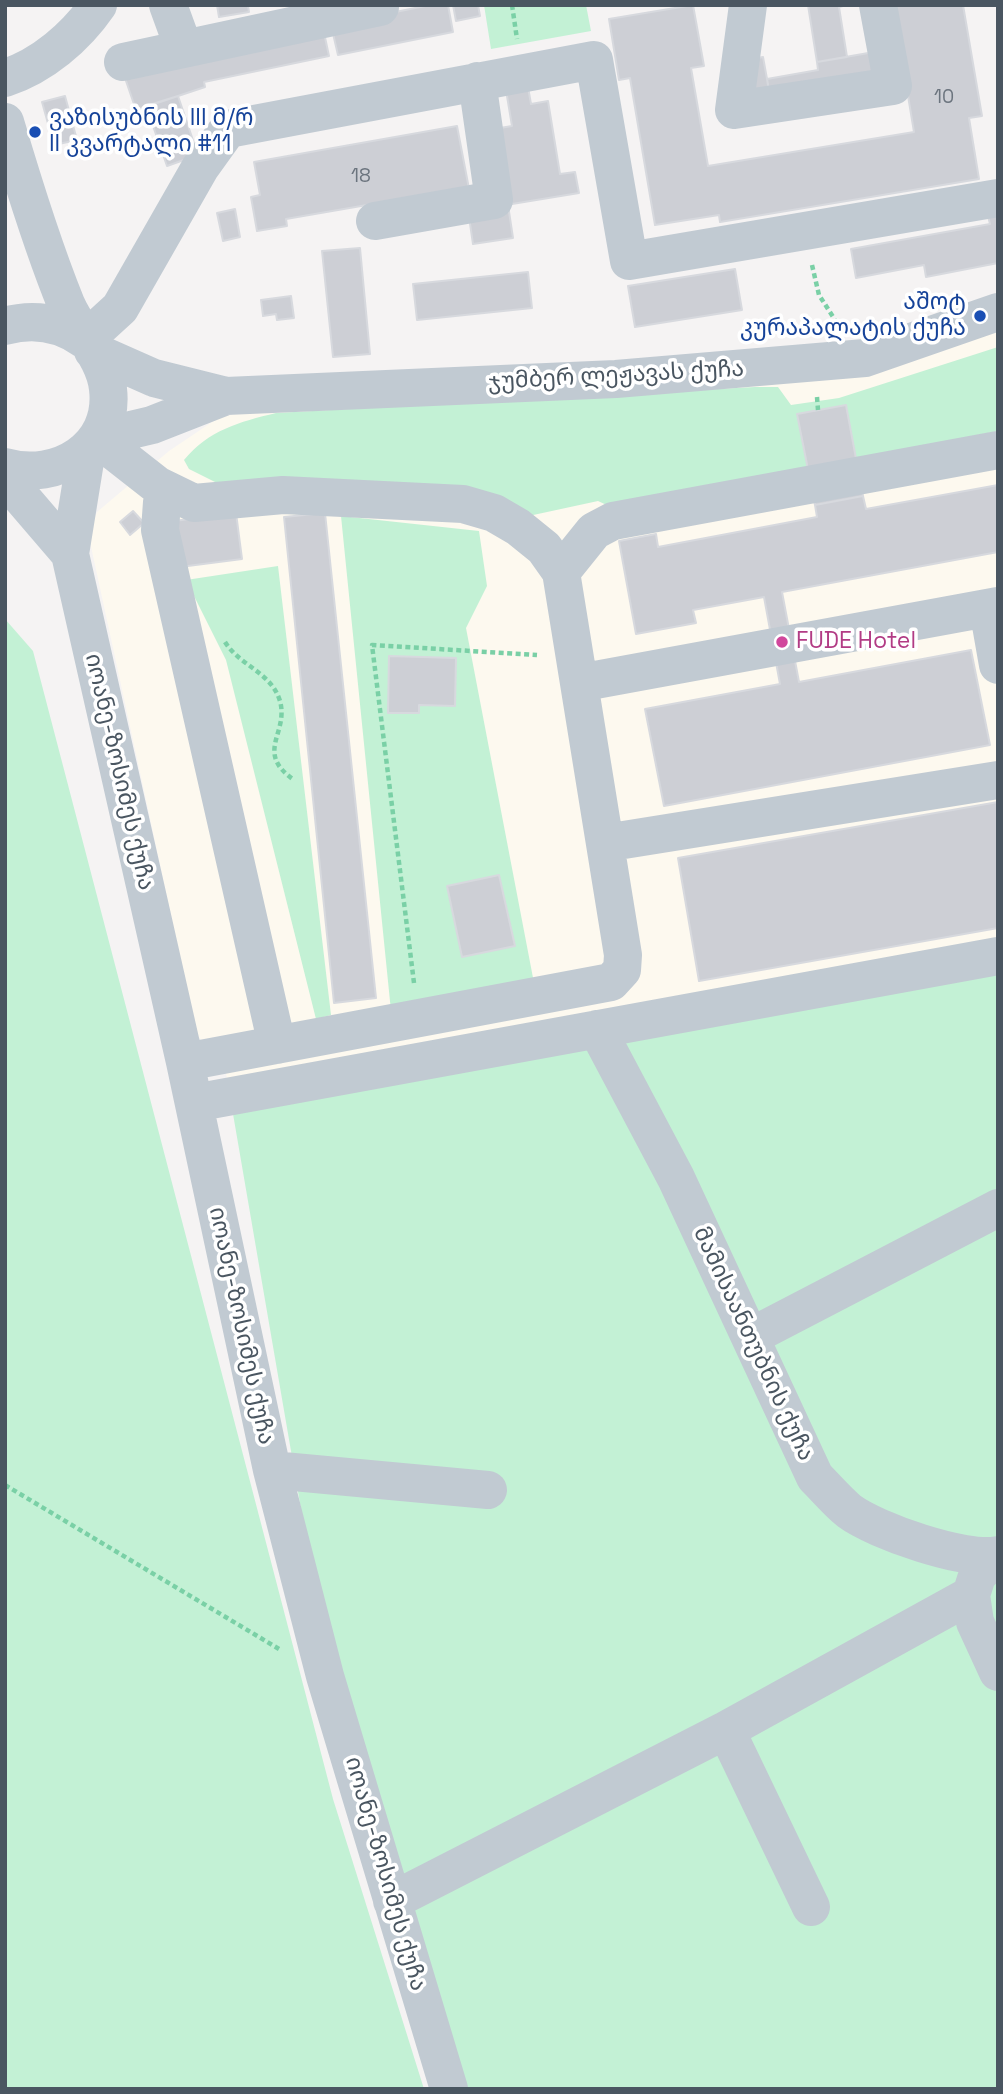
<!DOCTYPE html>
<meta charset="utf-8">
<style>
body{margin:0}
#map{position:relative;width:1003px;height:2094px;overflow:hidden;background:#f5f3f3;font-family:"Space Grotesk",sans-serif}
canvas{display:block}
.frame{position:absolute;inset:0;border:7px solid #4a5661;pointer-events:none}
</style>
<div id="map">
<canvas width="1003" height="2094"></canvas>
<div class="frame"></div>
</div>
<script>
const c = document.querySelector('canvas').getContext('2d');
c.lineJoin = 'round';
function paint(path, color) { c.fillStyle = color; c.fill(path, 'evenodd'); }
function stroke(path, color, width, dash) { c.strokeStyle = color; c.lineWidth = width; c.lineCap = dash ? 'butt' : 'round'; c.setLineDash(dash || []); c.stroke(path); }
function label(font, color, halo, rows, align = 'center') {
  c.font = font + ' "Space Grotesk","Noto Sans Georgian",sans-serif'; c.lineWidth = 7; c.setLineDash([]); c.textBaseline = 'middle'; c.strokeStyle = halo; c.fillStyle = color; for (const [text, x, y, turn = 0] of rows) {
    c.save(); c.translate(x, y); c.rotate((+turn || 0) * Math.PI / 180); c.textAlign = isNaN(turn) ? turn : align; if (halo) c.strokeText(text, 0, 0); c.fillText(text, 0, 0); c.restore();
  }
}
const commercial = new Path2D(`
 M 998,327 L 998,950 L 227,1079 L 221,1045 L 204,1043 L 197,1035 L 90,542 L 89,531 L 97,512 L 169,451 L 218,418 L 261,407 Z`);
const green = new Path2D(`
 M 484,5 L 586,5 L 591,31 L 491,49 Z
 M 998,347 L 998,431 L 611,507 L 598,501 L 524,517 L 219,484 L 189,469 L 184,460 C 209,430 239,422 276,413 L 755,387 L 778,387 L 791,405 L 839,398 Z
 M 341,516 L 479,531 L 487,586 L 466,628 L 534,983 L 391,1011 Z
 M 278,566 L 331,1015 L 316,1019 L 226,660 L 186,580 Z
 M 5,619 L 33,651 L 333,1799 L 424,2089 L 5,2089 Z
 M 998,950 L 998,2089 L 464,2089 L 357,1728 L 302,1515 L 227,1079 Z`);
const building = new Path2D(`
 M 217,5 L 251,5 L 248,6 L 249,12 L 219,17 Z
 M 430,5 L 448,5 L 453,32 L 338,55 L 331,25 Z
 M 453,5 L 478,5 L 480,16 L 456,21 Z
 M 693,5 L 704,66 L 691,68 L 708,166 L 914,132 L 893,5 L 963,5 L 982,116 L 969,118 L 979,179 L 720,222 L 719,215 L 655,225 L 630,78 L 619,80 L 609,19 Z
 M 808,5 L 847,5 L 839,7 L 847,57 L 817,62 Z
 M 323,28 L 329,56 L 204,82 L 205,87 L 136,110 L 125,78 Z
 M 874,52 L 879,81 L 770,98 L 767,79 L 818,70 L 817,62 Z
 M 763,57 L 769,90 L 752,93 L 747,60 Z
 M 528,87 L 531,104 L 548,101 L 560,174 L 575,172 L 579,193 L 512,204 L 500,128 L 512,126 L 506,90 Z
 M 65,96 L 77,140 L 54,145 L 42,102 Z
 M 178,96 L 198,155 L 167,166 L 146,106 Z
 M 457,126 L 470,194 L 442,192 L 286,219 L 287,226 L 257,231 L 251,197 L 260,195 L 254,162 Z
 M 508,205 L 513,238 L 473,244 L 468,210 Z
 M 235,209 L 240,237 L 223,241 L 217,213 Z
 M 998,210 L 998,263 L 926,277 L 924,265 L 856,278 L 851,249 L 990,224 L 987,212 Z
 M 360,248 L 370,354 L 333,357 L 322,251 Z
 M 735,269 L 742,310 L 635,327 L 628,286 Z
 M 528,272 L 532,308 L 417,320 L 413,284 Z
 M 291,296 L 294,318 L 277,320 L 276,314 L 263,316 L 261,300 Z
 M 846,405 L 863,496 L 815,505 L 797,414 Z
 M 998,485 L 998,552 L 782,592 L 799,682 L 971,650 L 990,745 L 664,806 L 645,709 L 780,684 L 764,597 L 693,610 L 696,623 L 636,634 L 619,541 L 656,534 L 658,547 L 817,517 L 815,505 L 863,496 L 866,509 Z
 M 133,511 L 144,523 L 130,535 L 120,522 Z
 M 236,513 L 242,559 L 180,567 L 174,521 Z
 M 325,513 L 376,998 L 334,1003 L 284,517 Z
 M 389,656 L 456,658 L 455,706 L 419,705 L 419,713 L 388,713 Z
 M 998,802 L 998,928 L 699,981 L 678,858 Z
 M 499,875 L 515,946 L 462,957 L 447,886 Z`);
const path = new Path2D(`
 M 512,5 L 517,39
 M 812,265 L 819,295 L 837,323
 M 817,397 L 818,410
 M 225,642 C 240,666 271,672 280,701 C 289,734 254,752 294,780
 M 414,983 L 372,645 L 537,655
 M 5,1485 L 279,1649`);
const minor = new Path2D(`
 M 168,5 L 184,49
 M 748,5 L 734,110 L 893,86 L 878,5
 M 123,62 L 380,7
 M 5,78 C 42,66 76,37 98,5
 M 5,122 C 23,183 42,245 66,304 C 78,332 105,358 108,389 C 115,448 57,482 5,467
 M 375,221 L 494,200 L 477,81
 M 5,326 C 34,318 60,322 85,340
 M 85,340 L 120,308 L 200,168 L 228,129 L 594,60 L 629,261 L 998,198
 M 93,351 L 154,378 L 226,396 L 616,379 L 865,358 L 998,312
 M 97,438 L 157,485 L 194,503 L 283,495 L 463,504 L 494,513 L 518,527 L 544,548 L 561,572 L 623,955 L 622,970 L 611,982 L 185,1062
 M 97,438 L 152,425 L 226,396
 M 87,449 L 70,554 L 185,1062 L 272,1470 L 325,1676 L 449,2089
 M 5,478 L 70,554
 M 167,491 L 162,502 L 160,530 L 277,1045
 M 561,572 L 594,531 L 613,521 L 998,450
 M 988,608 L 998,665
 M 579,683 L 998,606
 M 605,843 L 998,780
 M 597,1029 L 676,1178 L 815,1477 C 826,1488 837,1501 849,1511 C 876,1531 965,1562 998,1555
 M 194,1103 L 998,956
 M 750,1337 L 998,1208
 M 272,1470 L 488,1490
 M 971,1595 L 975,1622 L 998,1672
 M 726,1730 L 811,1907
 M 392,1901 L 726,1730 L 971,1595 L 977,1576 L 995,1557`);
const markers = [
 [35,132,7,"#1a4fb4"],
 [980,316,7,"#1a4fb4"],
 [782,642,7,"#d1479c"]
];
const numberNames = [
 ["10",944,98],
 ["18",361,177]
];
const transitNames = [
 ["ვაზისუბნის III მ/რ",49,119],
 ["II კვარტალი #11",49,145],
 ["აშოტ",966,303,"right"],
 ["კურაპალატის ქუჩა",966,329,"right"]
];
const streetNames = [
 ["ჯუმბერ ლეჟავას ქუჩა",616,376,-3],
 ["იოანე-ზოსიმეს ქუჩა",119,772,77],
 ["იოანე-ზოსიმეს ქუჩა",241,1326,78],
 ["მამისაანთუბნის ქუჩა",753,1344,65],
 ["იოანე-ზოსიმეს ქუჩა",385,1874,74]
];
const hotelNames = [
 ["FUDE Hotel",796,642]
];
paint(commercial, '#fdf9ef');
paint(green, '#c3f1d5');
paint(building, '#cdcfd5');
stroke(building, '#d7d9de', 2);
stroke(path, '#7ad0a6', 4.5, [5, 3.5]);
stroke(minor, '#c1cad2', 38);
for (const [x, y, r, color] of markers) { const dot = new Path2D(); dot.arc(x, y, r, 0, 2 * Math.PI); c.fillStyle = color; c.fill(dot); stroke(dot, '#fff', 2.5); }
label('19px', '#6b747e', null, numberNames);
label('23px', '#164399', '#fff', transitNames, 'left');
label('23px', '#4a5661', '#fff', streetNames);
label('23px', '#b23c85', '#fff', hotelNames, 'left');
</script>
